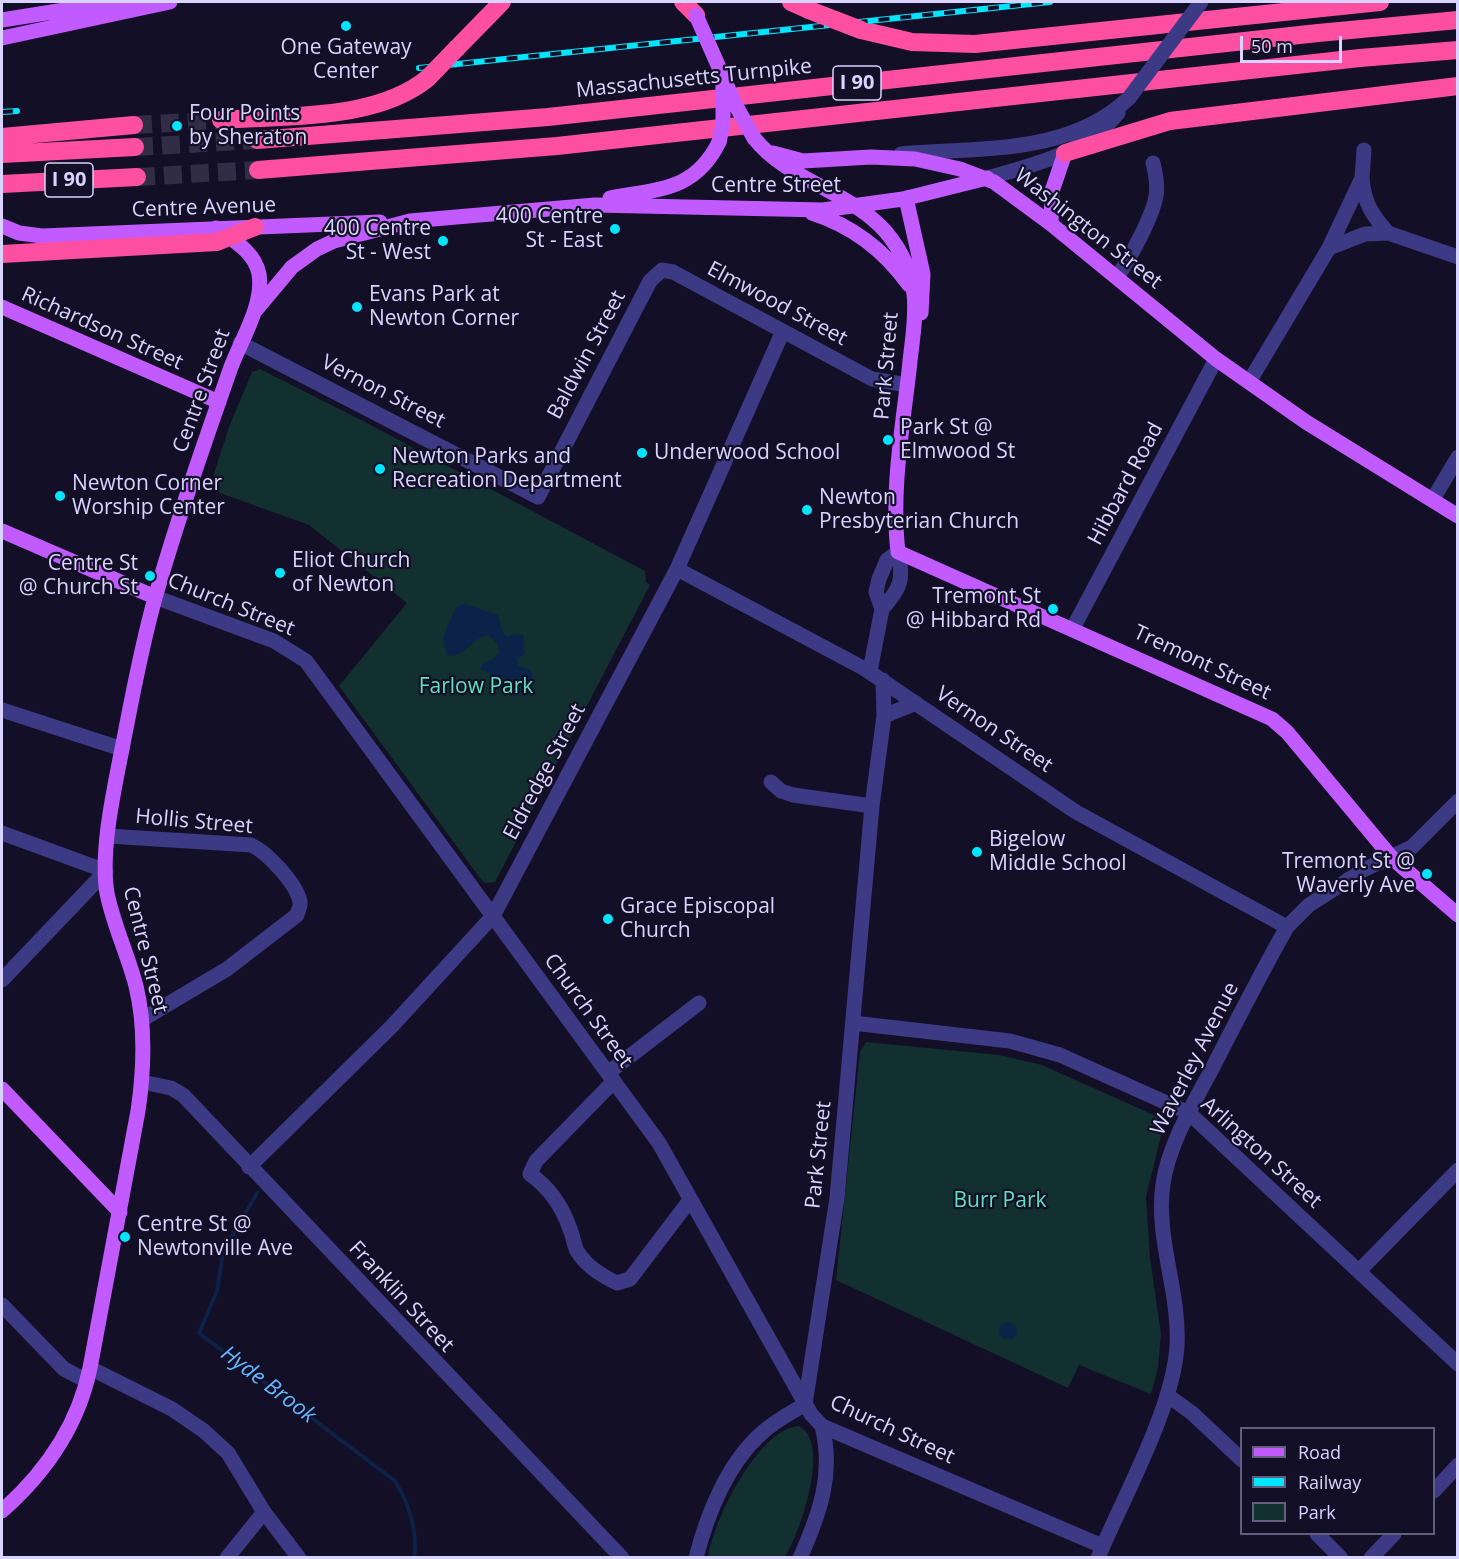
<!DOCTYPE html>
<style>
body{margin:0}
#map{position:relative;width:1459px;height:1559px;overflow:hidden;background:#130f26;font-family:"Open Sans",sans-serif}
canvas{display:block}
.frame{position:absolute;inset:0;border:3px solid #d9d4ff;pointer-events:none}
.legend{position:absolute;left:1240px;top:1427px;width:195px;height:108px;box-sizing:border-box;background:#130f26;border:2px solid #625e7d;margin:0;padding:8px 10px;list-style:none;font-size:18px;color:#d9d4ff}
.legend li{display:flex;align-items:center;gap:12px;height:30px}
.legend b{width:30px;border:2px solid #625e7d}
.scale{position:absolute;left:1240px;top:36px;width:102px;height:27px;box-sizing:border-box;border:3px solid #d9d4ff;border-top:0;padding-left:8px;font-size:18px;line-height:21px;white-space:nowrap;color:#d9d4ff;-webkit-text-stroke:4px #130f26;paint-order:stroke}
</style>
<div id="map">
<canvas width="1459" height="1559"></canvas>
<div class="frame"></div>
<ul class="legend">
<li><b style="height:8px;background:#c25bff"></b>Road</li>
<li><b style="height:8px;background:#00e5ff"></b>Railway</li>
<li><b style="height:16px;background:#12302f"></b>Park</li>
</ul>
<div class="scale">50 m</div>
</div>
<script>
const c = document.querySelector('canvas').getContext('2d');
c.lineJoin = 'round';
function paint(path, color) { c.fillStyle = color; c.fill(path, 'evenodd'); }
function stroke(path, color, width, dash) { c.strokeStyle = color; c.lineWidth = width; c.lineCap = dash ? 'butt' : 'round'; c.setLineDash(dash || []); c.stroke(path); }
function label(font, color, halo, rows, align = 'center') {
  c.font = font + ' "Open Sans",sans-serif'; c.lineWidth = 4.5; c.setLineDash([]); c.textBaseline = 'middle'; c.strokeStyle = halo; c.fillStyle = color; for (const [text, x, y, turn = 0] of rows) {
    c.save(); c.translate(x, y); c.rotate((+turn || 0) * Math.PI / 180); c.textAlign = isNaN(turn) ? turn : align; if (halo) c.strokeText(text, 0, 0); c.fillText(text, 0, 0); c.restore();
  }
}
const green = new Path2D(`
 M 260,369 L 363,421 L 645,571 L 646,582 L 650,585 L 495,882 L 485,883 L 480,878 L 339,686 L 407,603 L 309,525 L 209,489 L 229,427 L 252,372 Z
 M 866,1042 L 999,1055 L 1042,1065 L 1165,1120 L 1146,1197 L 1150,1258 L 1161,1334 L 1158,1368 L 1151,1394 L 1079,1365 L 1068,1388 L 836,1280 L 860,1052 Z
 M 798,1426 C 833,1440 799,1536 785,1557 L 708,1557 C 713,1522 757,1430 798,1426 Z`);
const water = new Path2D(`
 M 465,604 L 498,615 L 502,631 L 507,637 L 514,634 L 523,635 L 525,654 L 518,659 L 517,665 L 530,670 L 533,678 L 525,691 L 517,694 L 505,685 L 497,685 L 495,676 L 480,669 L 483,663 L 493,659 L 499,653 L 498,644 L 488,635 C 471,638 468,657 448,655 C 437,637 450,624 456,607 Z
 M999 1331a9 9 0 1 1 18 0a9 9 0 1 1-18 0Z`);
const stream = new Path2D(`
 M 257,1193 L 223,1252 L 217,1291 L 199,1333 L 395,1481 C 409,1503 418,1532 414,1558`);
const highwayTunnel = new Path2D(`
 M 134,125 L 221,120
 M 135,147 L 257,140
 M 137,177 L 258,170`);
const minor = new Path2D(`
 M 901,154 C 977,147 1068,156 1129,98
 M 987,178 C 1034,165 1086,153 1118,113
 M 1362,178 C 1364,203 1372,215 1388,233
 M 1329,248 L 1362,178 L 1364,150
 M 1117,277 C 1129,260 1153,216 1156,196 C 1158,185 1156,175 1153,163
 M 240,343 L 538,497 L 650,281 L 662,270 L 673,272 L 872,379 L 907,385
 M 1249,382 L 1329,248 L 1365,234 L 1388,233 L 1458,257
 M 1433,499 L 1458,457
 M 677,569 L 865,669 L 1076,812 L 1287,927
 M 155,597 L 274,641 L 306,661 L 659,1143 L 811,1414 L 822,1426 L 1102,1546
 M 1073,628 L 1216,359
 M 870,671 L 882,609 L 876,592 L 879,579 L 887,560 L 898,552 C 904,580 901,588 882,609
 M 2,710 L 122,749
 M 884,716 L 916,703
 M 771,782 L 781,791 L 793,795 L 872,806
 M 2,833 L 106,871 L 2,980
 M 108,836 L 251,845 C 267,852 297,884 300,902 C 301,907 298,910 297,915 L 227,969 L 143,1019
 M 853,1023 L 1010,1041 L 1060,1055 L 1189,1113 L 1458,1364
 M 608,1073 L 699,1003
 M 614,1081 L 536,1161 L 530,1174 C 550,1188 562,1206 570,1229 C 573,1236 574,1245 577,1251 C 586,1266 602,1276 617,1283 L 630,1279 L 690,1200
 M 142,1082 L 171,1088 L 183,1095 L 622,1558
 M 249,1167 L 392,1026 L 493,916 L 677,569 L 783,331
 M 1360,1270 L 1458,1170
 M 2,1305 L 64,1369 L 87,1381
 M 90,1368 L 172,1409 L 204,1431 L 228,1453 L 264,1512 L 299,1558
 M 1167,1395 L 1192,1413 L 1242,1460
 M 1434,1491 L 1458,1465
 M 1317,1534 L 1341,1558
 M 227,1558 L 264,1512
 M 696,1558 C 707,1514 728,1462 763,1432 C 775,1421 791,1413 805,1404 L 837,1198 L 872,806 L 884,716 L 883,680
 M 800,1558 C 820,1513 834,1474 822,1426
 M 1098,1558 C 1123,1497 1173,1410 1177,1346 C 1180,1291 1155,1238 1163,1184 C 1169,1143 1194,1103 1213,1067 C 1237,1020 1261,973 1287,927 L 1309,905 L 1331,891 L 1363,870 L 1412,847 L 1458,801
 M 1371,1558 L 1394,1534`);
const major = new Path2D(`
 M 2,20 L 77,8 L 124,4
 M 2,38 L 170,2
 M 754,138 C 789,182 849,190 886,232 C 901,250 911,271 914,294 C 917,319 911,346 909,371 C 902,431 891,492 898,552 L 1272,719 L 1287,732 L 1392,858 L 1458,915
 M 773,153 L 803,161 L 871,157 L 915,159 L 960,169 L 994,182 L 1051,224 L 1216,359 L 1306,422 L 1458,516
 M 610,198 C 658,189 695,191 719,142
 M 906,198 L 923,274 L 921,313
 M 812,213 C 853,226 884,250 909,285
 M 1051,224 L 1052,191 L 1065,153
 M 2,226 L 19,233 L 42,236 L 380,222
 M 2,307 L 219,402
 M 256,310 L 292,267 L 317,249 L 334,241 L 410,221 L 595,205 L 823,210 L 903,199 L 987,178
 M 2,531 L 155,597
 M 2,1089 L 120,1212
 M 2,1511 C 45,1473 78,1426 90,1368 L 138,1111 C 144,1070 146,1027 136,986 C 128,955 113,924 107,893 C 100,852 114,790 122,749 C 132,698 141,648 155,598 C 177,521 204,444 231,367 C 241,340 264,305 259,274 C 255,252 233,240 216,228`);
const highway = new Path2D(`
 M 683,2 L 696,15
 M 791,2 L 809,10
 M 861,30 L 912,42 L 975,44 L 1380,2
 M 457,48 L 502,2
 M 221,120 C 286,115 376,121 428,78
 M 2,137 L 134,125
 M 257,140 L 548,117 L 1318,33 L 1458,20
 M 1065,153 L 1170,121 L 1458,86
 M 2,154 L 135,147
 M 258,170 L 557,146 L 1360,58 L 1458,50
 M 2,184 L 137,177
 M 2,254 L 217,242 L 255,227`);
const rail = new Path2D(`
 M 419,68 L 1050,2
 M 2,112 L 17,111`);
const minorBridge = new Path2D(`
 M 1129,98 L 1201,2`);
const majorBridge = new Path2D(`
 M 696,15 L 735,104 L 754,138
 M 719,142 L 723,124 L 723,86`);
const highwayBridge = new Path2D(`
 M 809,10 L 861,30
 M 428,78 L 457,48`);
const markers = [
 [346,26,6,"#00e5ff"],
 [177,126,6,"#00e5ff"],
 [615,229,6,"#00e5ff"],
 [443,241,6,"#00e5ff"],
 [357,307,6,"#00e5ff"],
 [888,440,6,"#00e5ff"],
 [642,453,6,"#00e5ff"],
 [380,469,6,"#00e5ff"],
 [60,496,6,"#00e5ff"],
 [807,510,6,"#00e5ff"],
 [280,573,6,"#00e5ff"],
 [150,576,6,"#00e5ff"],
 [1053,609,6,"#00e5ff"],
 [977,852,6,"#00e5ff"],
 [1427,874,6,"#00e5ff"],
 [608,919,6,"#00e5ff"],
 [125,1237,6,"#00e5ff"]
];
const shields = [
 [857,83,48],
 [69,180,48]
];
const shieldNames = [
 ["I 90",857,83],
 ["I 90",69,180]
];
const poiNames = [
 ["One Gateway",346,48,"center"],
 ["Center",346,72,"center"],
 ["Four Points",189,114],
 ["by Sheraton",189,138],
 ["400 Centre",603,217,"right"],
 ["St - East",603,241,"right"],
 ["400 Centre",431,229,"right"],
 ["St - West",431,253,"right"],
 ["Evans Park at",369,295],
 ["Newton Corner",369,319],
 ["Park St @",900,428],
 ["Elmwood St",900,452],
 ["Underwood School",654,453],
 ["Newton Parks and",392,457],
 ["Recreation Department",392,481],
 ["Newton Corner",72,484],
 ["Worship Center",72,508],
 ["Newton",819,498],
 ["Presbyterian Church",819,522],
 ["Eliot Church",292,561],
 ["of Newton",292,585],
 ["Centre St",138,564,"right"],
 ["@ Church St",138,588,"right"],
 ["Tremont St",1041,597,"right"],
 ["@ Hibbard Rd",1041,621,"right"],
 ["Bigelow",989,840],
 ["Middle School",989,864],
 ["Tremont St @",1415,862,"right"],
 ["Waverly Ave",1415,886,"right"],
 ["Grace Episcopal",620,907],
 ["Church",620,931],
 ["Centre St @",137,1225],
 ["Newtonville Ave",137,1249]
];
const streetNames = [
 ["Massachusetts Turnpike",694,79,-6],
 ["Centre Street",776,186],
 ["Centre Avenue",204,208,-2],
 ["Washington Street",1088,229,38],
 ["Elmwood Street",777,304,28],
 ["Richardson Street",102,329,24],
 ["Baldwin Street",587,355,-62],
 ["Park Street",887,366,-85],
 ["Centre Street",202,391,-70],
 ["Vernon Street",383,392,27],
 ["Hibbard Road",1126,484,-62],
 ["Church Street",231,605,22],
 ["Tremont Street",1202,663,25],
 ["Vernon Street",994,730,34],
 ["Eldredge Street",545,772,-62],
 ["Hollis Street",194,822,5],
 ["Centre Street",145,950,76],
 ["Church Street",588,1011,54],
 ["Waverley Avenue",1195,1059,-63],
 ["Arlington Street",1261,1153,42],
 ["Park Street",819,1155,-84],
 ["Franklin Street",401,1297,47],
 ["Church Street",892,1430,25]
];
const parkNames = [
 ["Farlow Park",476,687],
 ["Burr Park",1000,1201]
];
const waterNames = [
 ["Hyde Brook",268,1385,37]
];
paint(green, '#12302f');
paint(water, '#0c2248');
stroke(stream, '#0c2248', 4);
stroke(highwayTunnel, '#312d47', 18, [18, 9]);
stroke(minor, '#3d3a85', 15);
stroke(major, '#c25bff', 15);
stroke(highway, '#ff4fa3', 18);
stroke(rail, '#00e5ff', 6);
stroke(rail, '#130f26', 4, [11]);
stroke(minorBridge, '#3d3a85', 15);
stroke(majorBridge, '#c25bff', 15);
stroke(highwayBridge, '#ff4fa3', 18);
for (const [x, y, r, color] of markers) { const dot = new Path2D(); dot.arc(x, y, r, 0, 2 * Math.PI); c.fillStyle = color; c.fill(dot); stroke(dot, '#130f26', 2); }
for (const [x, y, w] of shields) { const box = new Path2D(); box.roundRect(x - w / 2, y - 17, w, 34, 4.5); c.fillStyle = '#130f26'; c.fill(box); stroke(box, '#d9d4ff', 1.5); }
label('bold 20px', '#d9d4ff', null, shieldNames);
label('21px', '#d9d4ff', '#130f26', poiNames, 'left');
label('21px', '#d9d4ff', '#130f26', streetNames);
label('21px', '#5fe0c0', '#130f26', parkNames);
label('italic 22px', '#62b6ff', '#130f26', waterNames);
</script>
